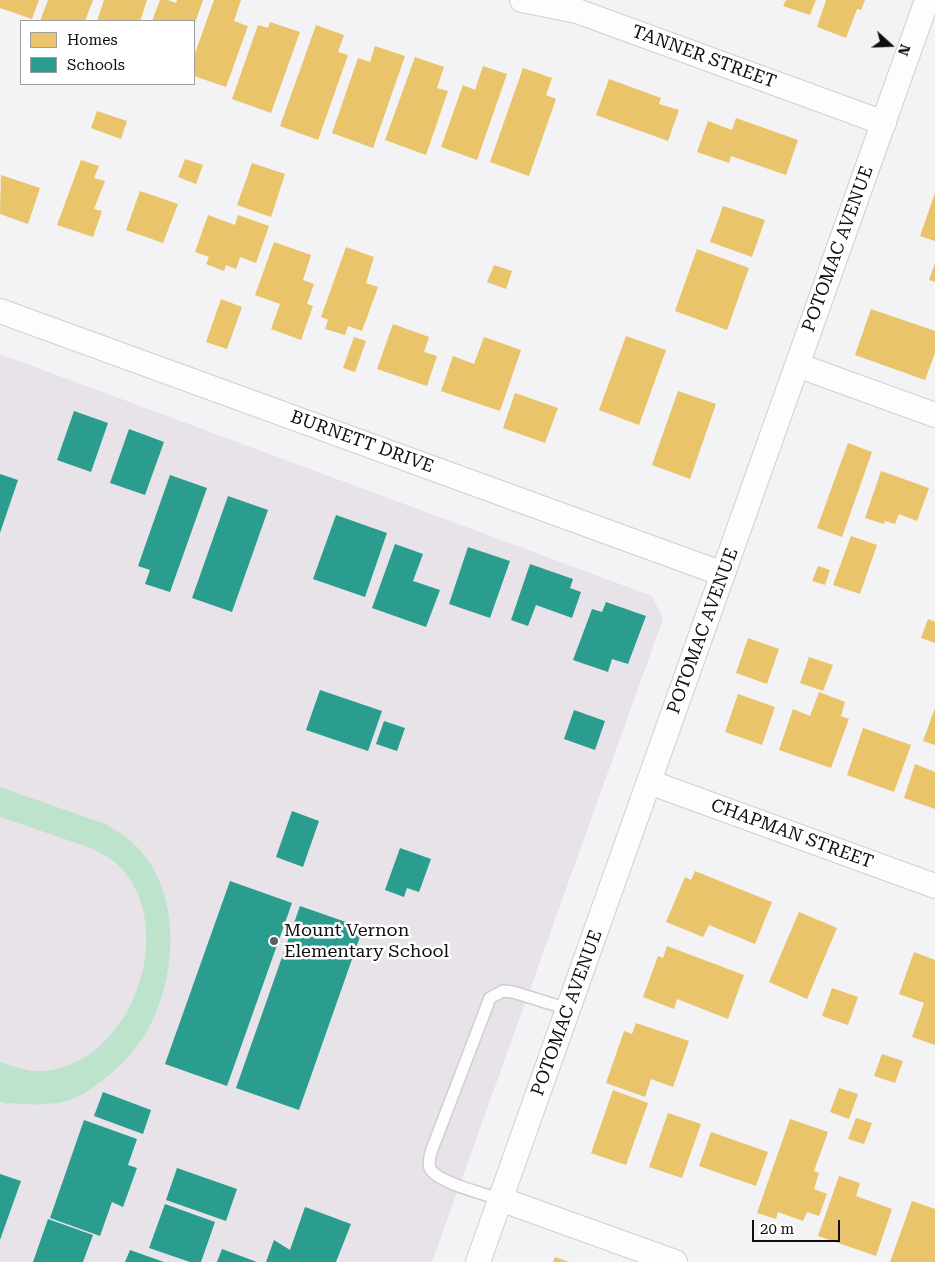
<!DOCTYPE html>
<style>
body{margin:0}
#map{position:relative;width:935px;height:1262px;overflow:hidden;background:#f3f2f4;font-family:"Roboto Serif",serif}
canvas{display:block}
.legend{position:absolute;left:20px;top:20px;width:175px;height:65px;box-sizing:border-box;background:#fff;border:1px solid #9f9f9f;margin:0;padding:6px 9px;list-style:none;font-size:15px;color:#0f0e0f}
.legend li{display:flex;align-items:center;gap:10px;height:25px}
.legend b{width:25px;border:1px solid #9f9f9f}
.north{position:absolute;left:865px;top:20px;width:50px;height:50px;-webkit-text-stroke:4px #fff;paint-order:stroke;rotate:110deg;font-size:14px;font-weight:700;line-height:20px;text-align:center;color:#0f0e0f}
.north::after{content:'';display:block;margin:auto;width:18px;height:22px;background:#0f0e0f;clip-path:polygon(50% 0,100% 100%,50% 72%,0 100%)}
.scale{position:absolute;left:752px;top:1220px;width:88px;height:22px;box-sizing:border-box;border:2px solid #0f0e0f;border-top:0;padding-left:6px;font-size:15px;line-height:18px;white-space:nowrap;color:#0f0e0f;-webkit-text-stroke:4px #fff;paint-order:stroke}
</style>
<div id="map">
<canvas width="935" height="1262"></canvas>
<ul class="legend">
<li><b style="height:14px;background:#e9c46a"></b>Homes</li>
<li><b style="height:14px;background:#2a9d8f"></b>Schools</li>
</ul>
<div class="north">N</div>
<div class="scale">20 m</div>
</div>
<script>
const c = document.querySelector('canvas').getContext('2d');
c.lineJoin = 'round';
function paint(path, color) { c.fillStyle = color; c.fill(path, 'evenodd'); }
function stroke(path, color, width, dash) { c.strokeStyle = color; c.lineWidth = width; c.lineCap = dash ? 'butt' : 'round'; c.setLineDash(dash || []); c.stroke(path); }
function label(font, color, halo, rows, align = 'center') {
  c.font = font + ' "Roboto Serif",serif'; c.lineWidth = 5; c.setLineDash([]); c.textBaseline = 'middle'; c.strokeStyle = halo; c.fillStyle = color; for (const [text, x, y, turn = 0] of rows) {
    c.save(); c.translate(x, y); c.rotate((+turn || 0) * Math.PI / 180); c.textAlign = isNaN(turn) ? turn : align; if (halo) c.strokeText(text, 0, 0); c.fillText(text, 0, 0); c.restore();
  }
}
const built = new Path2D(`
 M 0,354 L 652,596 L 663,619 L 432,1262 L 0,1262 Z`);
const green = new Path2D(`
 M 0,787 L 108,825 L 108,826 C 184,863 183,970 146,1033 C 134,1052 120,1067 103,1080 C 92,1088 82,1096 70,1100 C 49,1106 32,1105 10,1103 L 9,1105 L 0,1101 L 0,1062 C 10,1065 22,1070 33,1071 C 128,1076 184,927 117,864 C 109,857 101,853 91,848 L 0,817 Z`);
const homes = new Path2D(`
 M 0,0 L 39,0 L 32,19 L 0,8 Z
 M 48,0 L 93,0 L 85,21 L 40,21 Z
 M 104,0 L 147,0 L 140,21 L 97,21 Z
 M 160,0 L 168,0 L 176,3 L 177,0 L 203,0 L 194,26 L 194,21 L 152,21 Z
 M 214,0 L 241,0 L 234,21 L 248,26 L 226,87 L 194,76 L 194,56 Z
 M 786,0 L 816,0 L 810,15 L 783,6 Z
 M 826,0 L 865,0 L 861,10 L 857,9 L 846,38 L 817,27 Z
 M 270,22 L 300,32 L 271,113 L 232,99 L 258,25 L 268,28 Z
 M 316,25 L 344,35 L 338,52 L 348,55 L 318,140 L 280,126 Z
 M 375,46 L 405,56 L 373,148 L 332,133 L 358,58 L 370,62 Z
 M 415,57 L 444,67 L 437,88 L 448,91 L 426,155 L 385,140 Z
 M 483,66 L 507,74 L 477,160 L 441,147 L 463,85 L 475,90 Z
 M 523,68 L 552,78 L 546,95 L 556,99 L 529,176 L 490,162 Z
 M 609,79 L 661,98 L 659,104 L 679,110 L 668,141 L 596,115 Z
 M 97,111 L 127,121 L 121,139 L 91,128 Z
 M 736,118 L 798,140 L 786,175 L 731,156 L 729,163 L 697,152 L 708,121 L 732,130 Z
 M 185,159 L 203,165 L 196,184 L 178,177 Z
 M 81,160 L 99,166 L 94,178 L 105,181 L 94,209 L 102,211 L 93,237 L 57,225 Z
 M 252,163 L 285,174 L 271,217 L 237,205 Z
 M 1,175 L 40,188 L 28,224 L 0,214 Z
 M 140,191 L 178,204 L 163,243 L 126,230 Z
 M 935,193 L 935,241 L 920,236 Z
 M 723,206 L 765,220 L 752,257 L 710,242 Z
 M 208,215 L 235,225 L 238,215 L 269,226 L 256,263 L 240,257 L 236,269 L 226,265 L 224,271 L 206,264 L 209,257 L 195,252 Z
 M 274,242 L 311,255 L 303,280 L 314,284 L 307,304 L 313,306 L 301,340 L 271,329 L 280,304 L 255,295 Z
 M 346,247 L 374,257 L 366,283 L 378,287 L 362,331 L 348,326 L 345,335 L 325,329 L 328,320 L 321,317 Z
 M 697,249 L 749,268 L 727,330 L 675,311 Z
 M 935,263 L 935,282 L 929,280 Z
 M 494,265 L 512,271 L 506,289 L 487,282 Z
 M 221,299 L 242,307 L 227,349 L 206,342 Z
 M 871,309 L 935,331 L 935,353 L 925,380 L 855,355 Z
 M 393,324 L 429,337 L 424,352 L 437,356 L 427,386 L 377,369 Z
 M 626,336 L 666,350 L 639,425 L 599,410 Z
 M 354,337 L 366,341 L 355,372 L 343,368 Z
 M 484,337 L 521,350 L 500,411 L 441,391 L 453,356 L 474,364 Z
 M 678,391 L 716,404 L 690,479 L 652,465 Z
 M 515,393 L 558,408 L 545,443 L 503,428 Z
 M 848,443 L 872,452 L 842,537 L 817,528 Z
 M 881,471 L 929,488 L 917,521 L 899,514 L 895,524 L 885,521 L 884,524 L 865,518 Z
 M 851,536 L 877,545 L 860,594 L 833,585 Z
 M 818,566 L 830,570 L 825,585 L 812,581 Z
 M 928,619 L 935,622 L 935,643 L 921,638 Z
 M 748,638 L 779,649 L 767,684 L 736,673 Z
 M 809,657 L 833,665 L 823,691 L 800,683 Z
 M 819,692 L 845,702 L 841,716 L 849,719 L 831,768 L 779,750 L 793,709 L 810,716 Z
 M 738,694 L 775,707 L 762,745 L 725,732 Z
 M 935,708 L 935,745 L 923,741 Z
 M 863,728 L 911,745 L 894,792 L 847,775 Z
 M 915,764 L 935,772 L 935,809 L 904,798 Z
 M 695,871 L 772,902 L 755,944 L 709,925 L 703,937 L 666,922 L 685,877 L 691,880 Z
 M 799,912 L 837,928 L 807,999 L 769,982 Z
 M 667,946 L 744,975 L 728,1019 L 677,999 L 674,1009 L 643,997 L 658,956 L 663,958 Z
 M 914,952 L 935,960 L 935,1045 L 912,1037 L 924,1003 L 899,994 Z
 M 832,988 L 858,997 L 848,1025 L 822,1016 Z
 M 636,1023 L 689,1041 L 673,1087 L 651,1079 L 645,1097 L 606,1083 L 624,1031 L 632,1034 Z
 M 882,1054 L 903,1061 L 895,1083 L 874,1076 Z
 M 839,1088 L 858,1094 L 849,1119 L 830,1112 Z
 M 613,1090 L 648,1103 L 626,1165 L 591,1153 Z
 M 668,1113 L 701,1124 L 682,1178 L 649,1167 Z
 M 856,1118 L 872,1123 L 864,1144 L 848,1139 Z
 M 790,1119 L 828,1132 L 814,1171 L 819,1173 L 814,1189 L 827,1194 L 819,1216 L 807,1212 L 803,1221 L 778,1212 L 776,1219 L 757,1213 Z
 M 711,1132 L 768,1152 L 756,1186 L 699,1166 Z
 M 839,1176 L 860,1183 L 856,1196 L 892,1209 L 876,1256 L 818,1236 Z
 M 912,1201 L 935,1209 L 935,1262 L 890,1262 Z
 M 555,1257 L 569,1262 L 553,1262 Z`);
const schools = new Path2D(`
 M 74,411 L 108,423 L 91,472 L 57,460 Z
 M 129,429 L 164,442 L 145,495 L 110,483 Z
 M 0,474 L 18,480 L 0,533 Z
 M 170,475 L 207,488 L 170,592 L 145,584 L 150,570 L 138,566 Z
 M 228,496 L 268,510 L 232,612 L 192,598 Z
 M 336,515 L 387,533 L 365,597 L 313,579 Z
 M 395,544 L 423,554 L 413,581 L 440,590 L 426,627 L 372,608 Z
 M 468,547 L 510,561 L 490,618 L 449,604 Z
 M 530,564 L 573,579 L 570,588 L 581,592 L 572,618 L 536,605 L 528,626 L 511,620 Z
 M 606,602 L 646,616 L 628,664 L 612,659 L 608,672 L 573,660 L 592,609 L 602,612 Z
 M 320,690 L 382,711 L 368,751 L 306,730 Z
 M 574,710 L 605,721 L 595,750 L 564,739 Z
 M 384,721 L 405,728 L 397,751 L 376,744 Z
 M 292,811 L 319,821 L 303,867 L 276,857 Z
 M 400,848 L 431,859 L 419,892 L 407,888 L 404,897 L 385,890 Z
 M 230,881 L 292,903 L 227,1086 L 165,1064 Z
 M 300,906 L 363,928 L 299,1110 L 236,1088 Z
 M 103,1092 L 151,1110 L 143,1134 L 94,1116 Z
 M 84,1120 L 137,1139 L 128,1165 L 137,1168 L 123,1207 L 112,1202 L 100,1236 L 50,1218 Z
 M 177,1168 L 237,1189 L 226,1221 L 166,1200 Z
 M 0,1174 L 21,1181 L 0,1240 Z
 M 165,1204 L 215,1222 L 201,1262 L 190,1262 L 149,1248 Z
 M 305,1207 L 351,1224 L 336,1262 L 266,1262 L 274,1240 L 290,1250 Z
 M 48,1219 L 93,1235 L 83,1262 L 33,1262 Z
 M 222,1249 L 257,1262 L 217,1262 Z
 M 130,1250 L 164,1262 L 125,1262 Z`);
const lane = new Path2D(`
 M 500,1199 C 485,1194 435,1182 430,1168 C 428,1163 430,1157 431,1152 L 490,998 L 503,991 L 513,992 L 568,1009`);
const street = new Path2D(`
 M 522,0 L 577,11 L 884,123
 M 0,311 L 723,574
 M 797,365 L 935,415
 M 649,782 L 935,886
 M 500,1199 L 675,1262
 M 478,1262 L 927,0`);
const markers = [
 [274,941,5,"#5f5e5f"]
];
const streetNames = [
 ["TANNER STREET",704,57,20],
 ["POTOMAC AVENUE",838,249,-70],
 ["BURNETT DRIVE",362,442,20],
 ["POTOMAC AVENUE",703,631,-70],
 ["CHAPMAN STREET",792,834,20],
 ["POTOMAC AVENUE",567,1013,-70]
];
const poiNames = [
 ["Mount Vernon",284,931],
 ["Elementary School",284,952]
];
paint(built, '#e8e3e9');
paint(green, '#bee3cd');
paint(homes, '#e9c46a');
paint(schools, '#2a9d8f');
stroke(lane, '#cfced0', 14);
stroke(street, '#cfced0', 26);
stroke(lane, '#fdfdfd', 11);
stroke(street, '#fdfdfd', 24);
for (const [x, y, r, color] of markers) { const dot = new Path2D(); dot.arc(x, y, r, 0, 2 * Math.PI); c.fillStyle = color; c.fill(dot); stroke(dot, '#fff', 2); }
label('18px', '#0f0e0f', '#fff', streetNames);
label('18px', '#0f0e0f', '#fff', poiNames, 'left');
</script>
